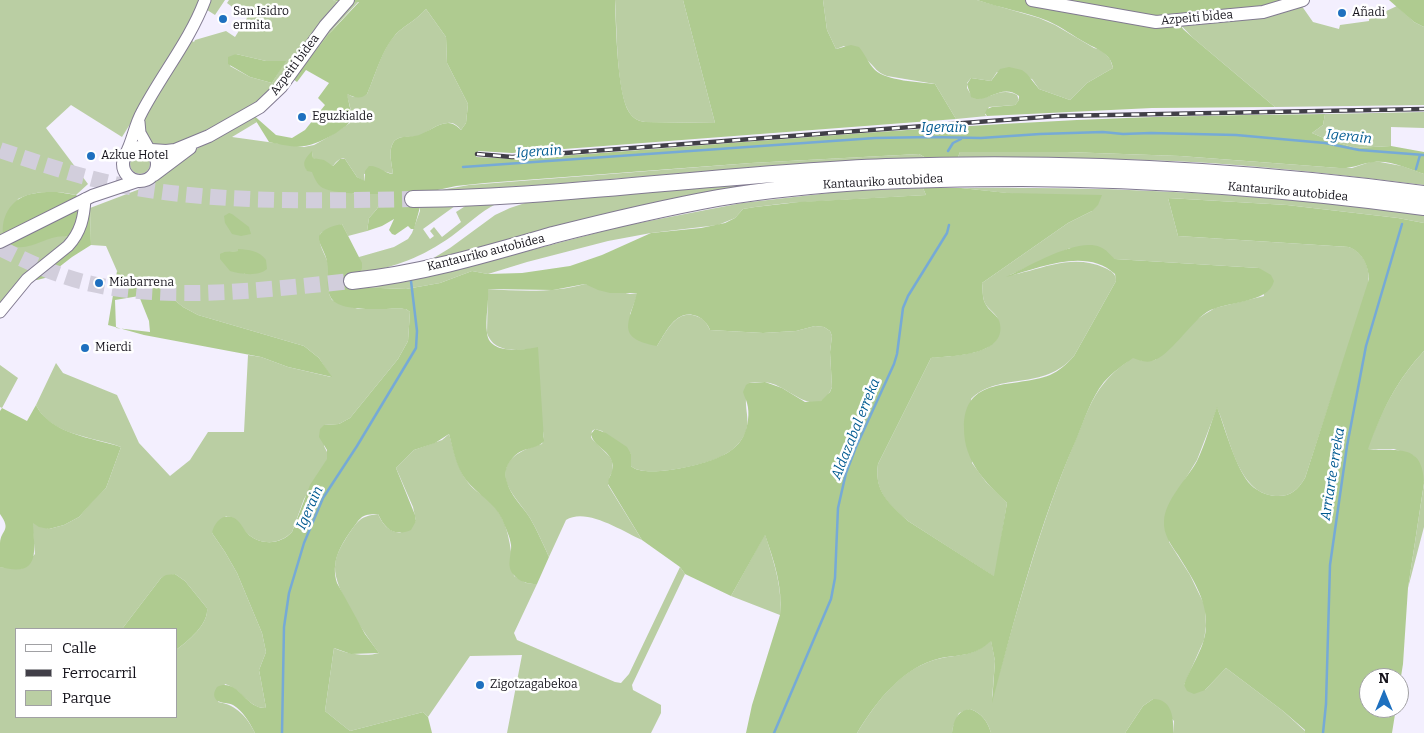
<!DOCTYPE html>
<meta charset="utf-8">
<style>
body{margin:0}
#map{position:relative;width:1424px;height:733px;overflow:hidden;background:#f3effe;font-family:Bitter,serif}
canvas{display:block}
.legend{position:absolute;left:15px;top:628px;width:162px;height:90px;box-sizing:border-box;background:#fff;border:1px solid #a1a1a4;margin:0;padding:6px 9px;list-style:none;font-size:15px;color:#15131b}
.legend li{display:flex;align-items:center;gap:10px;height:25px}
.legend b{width:25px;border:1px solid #a1a1a4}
.north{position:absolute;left:1359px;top:668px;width:50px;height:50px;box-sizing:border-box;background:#fff;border:1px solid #a1a1a4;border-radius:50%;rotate:0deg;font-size:14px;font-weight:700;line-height:20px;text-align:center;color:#15131b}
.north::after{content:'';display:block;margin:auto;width:18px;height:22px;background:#1e70bf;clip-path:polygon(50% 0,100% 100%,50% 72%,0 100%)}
</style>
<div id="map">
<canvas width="1424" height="733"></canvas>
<ul class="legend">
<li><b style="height:6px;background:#fff"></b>Calle</li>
<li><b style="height:6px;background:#413f48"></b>Ferrocarril</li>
<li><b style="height:14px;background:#bacea3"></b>Parque</li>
</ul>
<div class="north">N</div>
</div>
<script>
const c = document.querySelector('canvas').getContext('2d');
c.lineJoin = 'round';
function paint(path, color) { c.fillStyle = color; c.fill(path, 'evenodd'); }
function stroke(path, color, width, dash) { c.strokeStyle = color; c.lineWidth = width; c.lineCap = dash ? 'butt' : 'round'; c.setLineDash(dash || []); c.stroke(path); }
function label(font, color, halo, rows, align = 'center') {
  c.font = font + ' Bitter,serif'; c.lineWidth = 5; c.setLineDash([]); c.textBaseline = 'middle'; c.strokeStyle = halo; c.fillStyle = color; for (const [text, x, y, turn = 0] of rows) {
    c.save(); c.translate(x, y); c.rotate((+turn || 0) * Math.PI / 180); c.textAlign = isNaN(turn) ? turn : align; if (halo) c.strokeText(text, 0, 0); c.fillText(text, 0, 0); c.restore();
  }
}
const green = new Path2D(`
 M 0,0 L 205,0 L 186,38 L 194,42 L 195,40 L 226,31 L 235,37 L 247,18 L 227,3 L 229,0 L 333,0 L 338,2 L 359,1 L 335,27 L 293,79 L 252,113 L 257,122 L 232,137 L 304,147 L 314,145 L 325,139 L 350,123 C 353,113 349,103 346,93 L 353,97 L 367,94 C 376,74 381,50 396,34 C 405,25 418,19 426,9 L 446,37 L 447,63 L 468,104 L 466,123 L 461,130 C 458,126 453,122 448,123 C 438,123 428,132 419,136 C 411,138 398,134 393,143 C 388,151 392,165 393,174 L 383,171 L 364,174 L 365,182 L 357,177 L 345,159 C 340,157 336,162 333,166 L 313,158 L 312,152 L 306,169 L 308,171 L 312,171 L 327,189 L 358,194 L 383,194 L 377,209 L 369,218 L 367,231 L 348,236 L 342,224 L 321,233 C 316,243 326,254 328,264 C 330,276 325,289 332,300 L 358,309 L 406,309 L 410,312 L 408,341 L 398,359 L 350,418 L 339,424 L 324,425 L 324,446 L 328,454 L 327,460 L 304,499 L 292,532 C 280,544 263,546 249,535 C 240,528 238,517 226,516 L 212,533 L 225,552 L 237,573 L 262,633 L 266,652 L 259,670 L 266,708 C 249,709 241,688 225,684 L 218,702 C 237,705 247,717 255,733 L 0,733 L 0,567 L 21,569 L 35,554 L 32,522 L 49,529 L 64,525 L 79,517 L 94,499 L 106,488 L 121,447 C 92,436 51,436 36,405 L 56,363 L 63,373 L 117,395 L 139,443 L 170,476 L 190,460 L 208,432 L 244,432 L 248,355 L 261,357 L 288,367 L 331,377 L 319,358 L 304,346 L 198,315 L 183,307 L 146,277 L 124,277 L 117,271 L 106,246 L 91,245 L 90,208 L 153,184 L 168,169 L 187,155 L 214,138 L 208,129 C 193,136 159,157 148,138 C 143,130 140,121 137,113 L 122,137 L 71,105 L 46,128 L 88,184 L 76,195 C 57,191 36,190 18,199 L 5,241 L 13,246 L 61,235 L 69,237 L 0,312 ZM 236,54 L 266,61 L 285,61 L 272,83 L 250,77 L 230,66 ZM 238,249 L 245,274 L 222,253 L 238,251 ZM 175,574 L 185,581 L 207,608 C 209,624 188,641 176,650 L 176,717 L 16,717 L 16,629 L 122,629 L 161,578 Z
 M 209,0 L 225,0 L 215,15 L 204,8 Z
 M 615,0 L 683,0 L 715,123 L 645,122 C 638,121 634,119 629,112 C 616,91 617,27 615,0 Z
 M 823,0 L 977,0 L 1039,18 L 1055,25 L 1094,48 L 1102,50 L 1110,59 L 1113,68 L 1087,83 L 1070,100 L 1039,89 L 1032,79 L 997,72 L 991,81 L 971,78 L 967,83 L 967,88 L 973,98 C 990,101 999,86 1017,95 L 1019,100 L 1015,105 L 989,107 L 985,115 L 987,116 L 956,119 L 935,84 L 887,76 C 876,72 876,68 868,61 C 861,55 851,51 844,46 L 836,49 L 827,30 Z
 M 1299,2 L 1313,22 L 1339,29 L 1340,25 L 1369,21 L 1369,19 L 1397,6 L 1414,22 L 1424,27 L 1424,105 L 1275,107 L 1192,37 L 1177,21 Z
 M 1424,112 L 1424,128 L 1391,127 L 1391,146 L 1355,148 L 1326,139 L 1312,133 L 1323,125 L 1325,114 Z
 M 960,152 L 1067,152 L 1180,156 L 1339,168 L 1352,168 L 1370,162 L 1380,162 L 1402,166 L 1424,174 L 1424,185 C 1352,176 1281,168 1209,163 C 1125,158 1041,157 958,157 Z
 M 919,154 L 926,158 L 780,165 L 553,184 L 424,193 L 469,185 L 751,163 Z
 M130 164a10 10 0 1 1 20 0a10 10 0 1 1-20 0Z
 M 797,179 L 427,262 L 450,248 L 495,215 L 510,208 L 528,202 Z
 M 923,188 L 926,195 L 788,203 L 755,207 L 743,209 L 735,218 L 718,225 L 651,233 L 608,241 L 527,262 L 488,274 L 472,271 L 440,283 L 406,289 L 355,287 L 459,269 L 623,226 L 742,203 L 846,191 Z
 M 961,188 C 1116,186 1271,194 1424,215 L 1424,223 L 1398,218 L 1287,205 L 1168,198 L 1178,236 L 1349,247 C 1365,253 1371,270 1368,286 L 1305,478 C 1297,491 1290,497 1275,496 C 1237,493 1230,436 1217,408 L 1197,460 L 1168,507 L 1169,542 L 1190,575 L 1205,606 L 1206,626 L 1204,640 L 1184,685 L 1205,690 L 1226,668 L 1283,711 L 1305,731 L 1305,733 L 1173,733 L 1174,721 L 1153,699 L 1143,706 L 1125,733 L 991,733 C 988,722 982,713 970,709 L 959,713 L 953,727 L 952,733 L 857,733 C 877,701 902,666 942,658 C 963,654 974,656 991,640 L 995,661 L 992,699 C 1017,612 1040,523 1076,439 C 1084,420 1091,398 1105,382 C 1113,372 1123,365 1133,357 L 1143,361 L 1155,360 L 1196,320 L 1205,314 L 1215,308 L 1264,296 L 1259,268 L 1115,259 L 1070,248 L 1010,275 C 1015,275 1023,272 1029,271 C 1054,264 1079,256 1105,268 C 1111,271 1116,273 1116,281 L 1074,356 C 1043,392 1000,371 971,399 L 972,463 L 986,482 L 1007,503 L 995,577 L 908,521 C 888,503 874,492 878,464 L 931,358 C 955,355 1012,356 997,317 C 994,312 987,308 985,303 C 982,297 983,289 982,283 L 1068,223 L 1092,211 L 1016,194 Z
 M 496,204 C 480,212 467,225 452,236 C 421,258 397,266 360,274 L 359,257 L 394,247 L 408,239 L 412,233 L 420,211 L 420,207 L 455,206 L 423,229 L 430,239 L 434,236 L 430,231 L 434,227 L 442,237 L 461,222 L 456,212 L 467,205 Z
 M 585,284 L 630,294 L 638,293 L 630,314 L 657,346 C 666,332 676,309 696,316 C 703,318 707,323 710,330 L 763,333 L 796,331 L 815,326 L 824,327 L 830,331 L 832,336 L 830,352 L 832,387 C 819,421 792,390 773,384 C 765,381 757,382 749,383 C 748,388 746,393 746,398 C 745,413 752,424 742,439 C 736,448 727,454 718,458 C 702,465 644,479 631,466 L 631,454 L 602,431 L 595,429 L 592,431 L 591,437 L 592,439 L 610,457 L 612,461 L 613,471 L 610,476 L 608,485 L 642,540 C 622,531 586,507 566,520 L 549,557 C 543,544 537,530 530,518 C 523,507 513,497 508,486 C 497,460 522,449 542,444 L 544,437 L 529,349 C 512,351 493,351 487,333 L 488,289 C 521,291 553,293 585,284 Z
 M 1424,351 L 1424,527 L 1408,588 L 1424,483 L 1414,456 L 1394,449 L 1367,449 C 1382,411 1396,381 1424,351 Z
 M 0,365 L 18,378 L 2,408 L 0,407 Z
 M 449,434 C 455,454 458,474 474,489 C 481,495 489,499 495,507 C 510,526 511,552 514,576 L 526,583 L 537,584 L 514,633 L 517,640 L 615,682 L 621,683 L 629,674 L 680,567 L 685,574 L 632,685 L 633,690 L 661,705 L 661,713 L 651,733 L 507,733 L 522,655 L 470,656 L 428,717 L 423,712 L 350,731 L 325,711 L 334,648 C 347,654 365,657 379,653 C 365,634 334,590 335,567 C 335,555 342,545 348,535 C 358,521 360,516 378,514 C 383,525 388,531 400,533 L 416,521 L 413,507 L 396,468 L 414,450 L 442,440 Z
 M 765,534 C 773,560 783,587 780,615 L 731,596 Z`);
const forest = new Path2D(`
 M 333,0 L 615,0 C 616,25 617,93 629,112 C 634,119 638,121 645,122 L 715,123 L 683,0 L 823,0 L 827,30 L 836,49 L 851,45 L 859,47 C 865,54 868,63 875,70 C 887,81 919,82 935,84 L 956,119 L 512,153 L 478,151 L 476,157 L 517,159 C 704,146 890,129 1077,120 C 1160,116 1242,115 1325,114 L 1323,125 L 1312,133 L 1326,139 L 1355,148 L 1391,146 L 1424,152 L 1424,174 C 1409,169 1391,160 1374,162 C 1362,163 1352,169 1339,168 L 1180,156 L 1067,152 L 960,152 L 958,157 L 926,158 L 919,154 L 751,163 L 485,183 L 456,186 L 424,193 L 416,205 L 420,207 L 414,229 L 411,229 L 408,226 L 395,235 L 392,234 L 389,230 L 394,219 L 382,226 L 367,231 L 369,218 L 377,209 L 383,194 C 369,194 334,194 323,188 C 317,185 314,177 312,172 L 307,171 C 301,162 306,158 312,151 L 313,158 L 324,160 L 333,166 L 340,159 L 345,159 L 357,177 L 365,181 L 365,171 L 369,166 C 378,165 384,173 393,174 C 392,165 388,151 393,143 C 398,134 411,138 419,135 C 428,132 438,123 448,123 C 454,123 458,127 461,130 L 466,123 L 468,104 L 447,63 L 446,37 L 426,9 C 418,19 405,25 396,34 C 381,51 376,74 367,94 C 360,100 354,97 347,94 L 352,117 C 350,125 342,128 336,133 C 308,149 300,149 269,142 L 251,113 L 276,135 L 292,138 L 305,130 L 325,105 L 318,98 L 329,83 L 306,70 L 297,82 L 293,79 L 328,35 L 359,2 L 342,3 Z
 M 977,0 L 1303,0 L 1178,21 L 1183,29 L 1192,37 L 1275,107 L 1152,108 L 987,116 L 985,113 L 987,109 L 992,107 L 1015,105 L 1019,100 L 1019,96 C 1001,82 985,106 971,97 C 970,92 968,89 967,84 L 971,78 L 991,81 L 1000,69 L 1009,67 L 1022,70 L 1027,74 L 1039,89 L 1070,100 L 1087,83 L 1113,68 C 1110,52 1098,50 1086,43 C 1073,36 1062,27 1048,21 C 1026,12 1000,8 977,0 Z
 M 1389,0 L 1424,0 L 1424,27 L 1414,22 Z
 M 236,54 L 266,61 L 286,61 L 272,83 L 250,77 L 228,64 L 228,57 Z
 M 923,188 L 961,188 L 1008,193 L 1102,195 L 1098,205 L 1092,211 L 1068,223 L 982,283 C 983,289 982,297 985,303 C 988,311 999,315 1000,324 C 1006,356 951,356 931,358 L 878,464 C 874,492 889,503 908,521 L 994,576 L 1007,503 C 985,482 964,461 964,429 C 963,374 1015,389 1050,375 C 1059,371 1067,364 1074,356 L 1116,281 L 1115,274 C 1086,247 1039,268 1006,277 C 1028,267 1077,237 1100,247 C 1106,249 1110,255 1115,259 L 1259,268 L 1271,275 L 1274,281 C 1269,304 1225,301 1207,312 C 1189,324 1170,356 1152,361 C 1145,363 1139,360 1133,358 C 1123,365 1113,372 1104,382 C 1091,398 1084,421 1076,440 C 1039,524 1016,614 992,703 L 995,661 L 991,641 C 973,657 963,654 941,658 C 902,667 877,701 857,733 L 746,733 L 752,705 L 780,615 C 783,587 774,561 765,535 L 731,596 L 685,574 L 680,567 L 642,540 L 608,484 C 608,476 615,472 612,462 C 609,450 593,446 591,434 L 595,429 L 598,430 L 606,433 L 627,447 L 631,454 L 631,466 C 644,479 701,465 717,458 C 727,454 738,447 743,437 C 748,427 750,413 747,403 C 746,399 744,396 743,392 L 746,385 L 749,383 L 765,382 L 782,388 L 805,402 L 821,401 L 830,392 L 832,387 L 830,352 L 832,336 L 830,331 L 824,327 L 815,326 L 796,331 L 763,333 L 710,330 C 708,324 703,319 697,316 C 676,308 666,332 657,346 C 615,338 629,323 637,293 L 610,293 L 598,290 L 585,284 L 553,290 L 488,289 C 489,303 485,319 487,333 C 489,355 523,350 538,347 L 544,441 C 536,451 522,445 511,460 C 506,466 504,474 507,482 C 510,495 523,507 530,518 C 537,530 543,544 549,557 L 537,584 C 528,584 519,582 513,574 C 506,566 512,554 511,545 C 510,536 505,527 502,519 C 494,502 478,495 466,480 C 456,467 453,449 449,434 L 435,443 L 414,450 L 396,468 L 415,515 L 416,521 L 411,530 C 394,537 385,529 378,514 C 373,514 367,514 362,517 C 357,521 354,527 350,532 C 339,548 331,563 337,583 L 365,634 L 379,653 L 351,654 L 334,648 L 325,711 L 350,731 L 423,712 L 428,717 L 432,733 L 255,733 C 250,723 243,711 233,705 C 227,702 218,704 215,698 C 213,694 215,690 217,687 C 238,677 246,710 266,708 L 259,670 L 266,652 L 262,633 L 237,573 L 225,552 L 212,533 C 214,522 225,510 237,520 C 242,524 244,531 249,535 C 263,546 281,544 292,532 L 310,485 L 327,459 L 327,450 L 319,437 L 320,429 L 324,425 L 339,424 L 350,418 L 398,359 L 408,341 L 410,312 L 406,309 C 388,307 338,315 330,296 C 325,286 330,273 327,262 C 326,254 321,248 319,240 L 319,236 C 324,228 333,226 342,224 L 362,263 L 362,268 L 355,287 L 406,289 L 440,283 L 472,271 L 488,274 L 522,273 L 570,266 L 602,255 L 651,233 L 701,228 L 725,223 L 735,218 L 743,209 L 755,207 L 799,202 L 926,195 Z
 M 57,192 L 76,195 L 90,208 L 91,245 L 72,257 L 45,278 L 37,280 L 33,280 L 45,263 L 69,237 C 50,232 32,252 13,246 C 9,245 6,242 4,239 C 0,224 6,207 19,199 C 29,192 44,192 57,192 Z
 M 1168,198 L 1287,205 L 1398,218 L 1424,223 L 1424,351 C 1396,381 1382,411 1368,449 C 1396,452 1423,442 1424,483 L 1408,588 L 1403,664 L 1399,689 L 1399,678 L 1369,678 L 1369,708 L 1396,708 L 1392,733 L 1305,733 L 1305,730 L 1283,711 L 1226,668 L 1205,690 L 1194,694 L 1187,691 L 1184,685 C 1191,665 1206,647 1206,625 C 1207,599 1191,576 1178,555 C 1171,545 1163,534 1164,521 C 1165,500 1187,479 1197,461 C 1205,445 1210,425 1217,407 C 1225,428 1236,470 1251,485 C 1257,491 1266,495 1275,496 C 1290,497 1297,491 1305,478 L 1369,279 C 1368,265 1363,253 1349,247 L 1178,236 Z
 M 229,213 L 232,214 L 249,227 L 251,234 L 241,236 L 232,234 L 225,223 L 224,216 Z
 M 238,249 C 249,250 259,250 266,260 L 267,269 C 258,277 241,274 230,271 L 220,259 L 220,254 L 224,252 L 238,251 Z
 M 117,271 L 127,278 L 146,277 L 183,307 L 198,315 L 304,346 L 319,358 L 332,377 L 288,367 L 261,357 L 144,335 L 108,325 ZM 139,296 L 149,321 L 150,332 L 116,328 L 115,300 Z
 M 36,405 C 50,434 93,438 121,447 L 106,488 L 94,500 L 79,517 L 64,525 L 49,529 L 39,527 L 33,523 C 34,550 42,578 0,567 C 0,559 0,551 0,543 C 1,529 12,531 0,514 L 0,411 L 2,408 L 27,421 Z
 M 175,574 L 185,581 L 207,608 C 209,624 188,641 176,650 L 176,629 L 122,629 L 161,578 L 166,575 Z
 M 1153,699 C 1172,699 1174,718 1173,733 L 1125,733 L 1143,706 Z
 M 970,709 C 982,713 988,722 991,733 L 952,733 C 954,720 957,711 970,709 Z`);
const stream = new Path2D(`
 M 948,151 L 953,143 L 961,139
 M 463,167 L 875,138 L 931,137 L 981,138 L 1040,134 L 1103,132 L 1123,134 L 1151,133 L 1236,135 L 1325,143 L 1359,150 L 1424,155
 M 1416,169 L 1420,155
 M 282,733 L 284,627 L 289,593 L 304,543 L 323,498 L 357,446 L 416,348 L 417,331 L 411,281
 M 774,733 L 831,599 L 835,578 L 838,508 L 846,473 L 856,447 L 894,364 L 897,354 L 903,308 L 908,296 L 947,233 L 949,225
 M 1323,733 L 1326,704 L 1330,565 L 1347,446 L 1366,346 L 1402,224`);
const motorwayTunnel = new Path2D(`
 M 0,150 C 44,165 89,180 136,188 C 227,203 321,201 413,199
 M 0,248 C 30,263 60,277 92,284 C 172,302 271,289 352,281`);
const tertiary = new Path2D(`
 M 139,122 L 140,133 L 149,149
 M 125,155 C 133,141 134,126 142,112 C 162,74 190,40 205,0
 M 0,312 L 27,279 L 68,246 C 81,232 84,217 85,199`);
const secondary = new Path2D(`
 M 1032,0 L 1156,22 L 1263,12 L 1303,0
 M123 164a17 17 0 1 1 34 0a17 17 0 1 1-34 0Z
 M 151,150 L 166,151 L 175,150 L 209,136 L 260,107 L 281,87 L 325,26 L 348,0
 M 154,175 L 190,148
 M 0,242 L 92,196 L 137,181`);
const motorway = new Path2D(`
 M 413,199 C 571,197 728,173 886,167 C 1066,161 1246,170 1424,194
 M 352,281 C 420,274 487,254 553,235 C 608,221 663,208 718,198 C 819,181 921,178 1022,178 C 1157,179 1291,189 1424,207`);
const rail = new Path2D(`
 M 477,154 L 512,157 L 1057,116 L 1424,109`);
const markers = [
 [1342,13,5,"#1e70bf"],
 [223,19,5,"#1e70bf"],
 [302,117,5,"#1e70bf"],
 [91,156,5,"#1e70bf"],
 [99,283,5,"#1e70bf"],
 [85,348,5,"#1e70bf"],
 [480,685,5,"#1e70bf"]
];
const poiNames = [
 ["San Isidro",233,12],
 ["ermita",233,26],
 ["Añadi",1352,13],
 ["Eguzkialde",312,117],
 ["Azkue Hotel",101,156],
 ["Miabarrena",109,283],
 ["Mierdi",95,348],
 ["Zigotzagabekoa",490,685]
];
const streetNames = [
 ["Azpeiti bidea",1197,18,-5],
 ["Azpeiti bidea",295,65,-53],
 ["Kantauriko autobidea",883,182,-3],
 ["Kantauriko autobidea",1288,192,5],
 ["Kantauriko autobidea",486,253,-14]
];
const waterNames = [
 ["Igerain",944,128],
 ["Igerain",1349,137,6],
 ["Igerain",539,152,-4],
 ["Aldazabal erreka",856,429,-68],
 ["Arriarte erreka",1333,474,-81],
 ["Igerain",310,508,-66]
];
paint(green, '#bacea3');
paint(forest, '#afcb90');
stroke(stream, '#76aad6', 2.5);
stroke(motorwayTunnel, '#d2cedc', 16, [16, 8]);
stroke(tertiary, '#817a90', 13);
stroke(secondary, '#817a90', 14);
stroke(motorway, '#817a90', 18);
stroke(tertiary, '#fff', 11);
stroke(secondary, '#fff', 12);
stroke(motorway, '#fff', 16);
stroke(rail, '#413f48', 4.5);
stroke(rail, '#fff', 2.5, [8]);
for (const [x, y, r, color] of markers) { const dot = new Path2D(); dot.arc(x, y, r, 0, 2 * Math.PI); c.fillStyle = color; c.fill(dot); stroke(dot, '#fff', 2); }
label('12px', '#15131b', '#fff', poiNames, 'left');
label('12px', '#15131b', '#fff', streetNames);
label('italic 14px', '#005a91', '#fff', waterNames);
</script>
